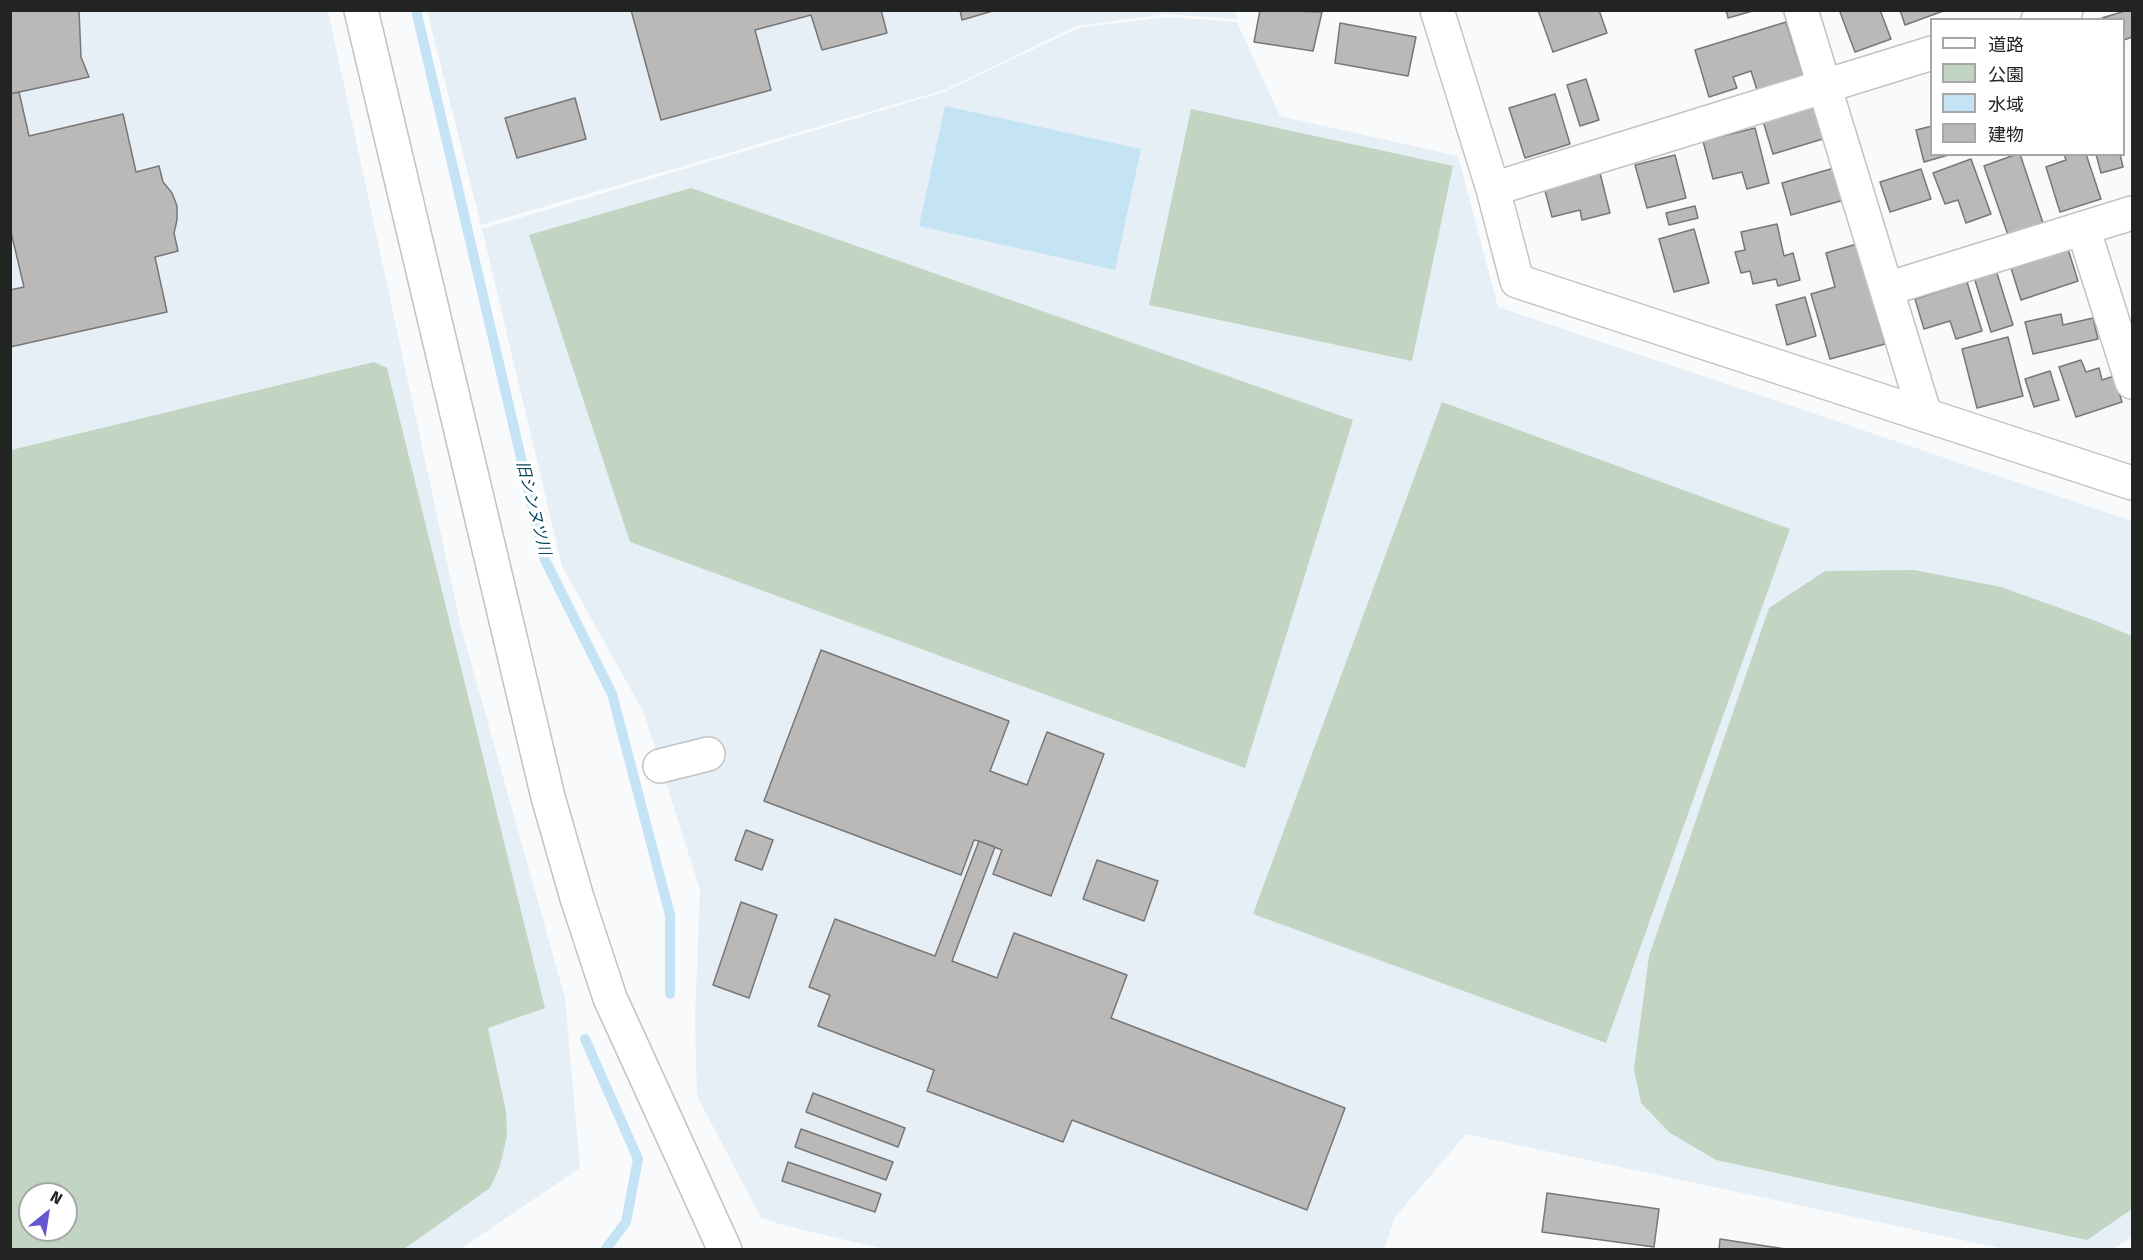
<!DOCTYPE html>
<meta charset="utf-8">
<style>
body{margin:0}
#map{position:relative;width:2143px;height:1260px;overflow:hidden;background:#f8fafb;font-family:"Fira Sans","Noto Sans JP",sans-serif}
canvas{display:block}
.frame{position:absolute;inset:0;border:12px solid #222323;pointer-events:none}
.legend{position:absolute;left:1930px;top:18px;width:195px;height:138px;box-sizing:border-box;background:#fff;border:2px solid #a7a7a7;margin:0;padding:8px 10px;list-style:none;font-size:18px;color:#222323}
.legend li{display:flex;align-items:center;gap:12px;height:30px}
.legend b{width:30px;border:2px solid #a7a7a7}
.north{position:absolute;left:18px;top:1182px;width:60px;height:60px;box-sizing:border-box;background:#fff;border:2px solid #a7a7a7;border-radius:50%;rotate:30deg;font-size:16px;font-weight:700;line-height:24px;text-align:center;color:#222323}
.north::after{content:'';display:block;margin:auto;width:21px;height:27px;background:#6656cf;clip-path:polygon(50% 0,100% 100%,50% 72%,0 100%)}
</style>
<div id="map">
<canvas width="2143" height="1260"></canvas>
<div class="frame"></div>
<ul class="legend">
<li><b style="height:8px;background:#fff"></b>道路</li>
<li><b style="height:16px;background:#c2d5c3"></b>公園</li>
<li><b style="height:16px;background:#c4e3f4"></b>水域</li>
<li><b style="height:16px;background:#bbb9b8"></b>建物</li>
</ul>
<div class="north">N</div>
</div>
<script>
const c = document.querySelector('canvas').getContext('2d');
c.lineJoin = 'round';
function paint(path, color) { c.fillStyle = color; c.fill(path, 'evenodd'); }
function stroke(path, color, width, dash) { c.strokeStyle = color; c.lineWidth = width; c.lineCap = dash ? 'butt' : 'round'; c.setLineDash(dash || []); c.stroke(path); }
function label(font, color, halo, rows, align = 'center') {
  c.font = font + ' "Fira Sans","Noto Sans JP",sans-serif'; c.lineWidth = 6; c.setLineDash([]); c.textBaseline = 'middle'; c.strokeStyle = halo; c.fillStyle = color; for (const [text, x, y, turn = 0] of rows) {
    c.save(); c.translate(x, y); c.rotate((+turn || 0) * Math.PI / 180); c.textAlign = isNaN(turn) ? turn : align; if (halo) c.strokeText(text, 0, 0); c.fillText(text, 0, 0); c.restore();
  }
}
const built = new Path2D(`
 M 1235,10 L 1238,19 L 1166,14 L 1077,26 L 944,90 L 481,225 L 427,11 Z
 M 10,11 L 328,11 L 461,627 L 565,998 L 580,1168 L 460,1249 L 11,1249 ZM 30,1194 L 66,1194 L 66,1230 L 30,1230 Z
 M 1166,17 L 1237,22 L 1280,116 L 1458,156 L 1498,307 L 2132,521 L 2132,1237 L 2114,1249 L 2004,1249 L 1466,1134 L 1395,1217 L 1384,1249 L 888,1250 L 787,1226 L 761,1218 L 697,1096 L 695,1021 L 700,890 L 644,713 L 562,566 L 482,229 L 944,92 L 1078,28 Z`);
const green = new Path2D(`
 M 1191,109 L 1453,166 L 1412,361 L 1149,305 Z
 M 691,188 L 1353,420 L 1245,768 L 630,542 L 529,235 Z
 M 374,362 L 387,368 L 545,1008 L 488,1028 L 506,1111 L 507,1136 L 500,1166 L 490,1188 L 404,1249 L 11,1249 L 11,450 ZM 30,1194 L 66,1194 L 66,1230 L 30,1230 Z
 M 1442,402 L 1790,529 L 1606,1043 L 1253,914 Z
 M 1914,570 L 2001,587 L 2096,621 L 2132,636 L 2132,1209 L 2087,1240 L 1716,1160 L 1670,1133 L 1641,1103 L 1634,1069 L 1649,956 L 1769,608 L 1825,571 Z`);
const water = new Path2D(`
 M 945,106 L 1141,149 L 1115,270 L 919,226 Z`);
const stream = new Path2D(`
 M 416,10 L 545,560 L 612,694 L 670,915 L 670,994
 M 585,1039 L 638,1159 L 626,1222 L 605,1250`);
const building = new Path2D(`
 M 10,10 L 79,10 L 81,57 L 89,77 L 10,94 Z
 M 631,10 L 881,10 L 887,33 L 822,50 L 811,15 L 755,30 L 771,90 L 661,120 Z
 M 960,10 L 996,10 L 962,20 Z
 M 1260,10 L 1322,12 L 1313,51 L 1254,42 Z
 M 1538,10 L 1599,10 L 1607,33 L 1553,52 Z
 M 1726,10 L 1756,10 L 1728,18 Z
 M 1843,10 L 1880,10 L 1891,39 L 1855,52 L 1840,12 Z
 M 1900,10 L 1946,10 L 1905,25 Z
 M 2128,10 L 2132,10 L 2132,37 L 2124,40 L 2124,20 L 2102,18 Z
 M 1786,22 L 1803,75 L 1757,90 L 1751,71 L 1733,77 L 1737,88 L 1709,97 L 1695,50 Z
 M 1340,23 L 1416,37 L 1408,76 L 1335,63 Z
 M 1586,79 L 1599,120 L 1580,126 L 1567,85 Z
 M 19,92 L 29,136 L 123,114 L 136,172 L 159,166 L 163,182 L 172,193 L 177,206 L 177,220 L 174,233 L 178,251 L 155,257 L 167,312 L 10,347 L 10,290 L 24,287 L 10,228 L 10,94 Z
 M 1555,94 L 1570,144 L 1525,158 L 1509,108 Z
 M 575,98 L 586,139 L 517,158 L 505,118 Z
 M 1815,104 L 1826,138 L 1773,154 L 1763,121 Z
 M 1932,126 L 1932,154 L 1952,154 L 1924,162 L 1916,130 Z
 M 1755,128 L 1769,183 L 1747,189 L 1742,172 L 1713,179 L 1703,141 Z
 M 2017,154 L 2020,154 L 2043,223 L 2008,235 L 1984,166 Z
 M 2064,154 L 2086,154 L 2101,199 L 2060,212 L 2046,167 L 2066,160 Z
 M 2096,154 L 2120,154 L 2123,167 L 2101,173 Z
 M 1675,155 L 1686,198 L 1647,208 L 1635,165 Z
 M 1971,159 L 1991,214 L 1966,223 L 1958,200 L 1945,204 L 1933,173 Z
 M 1834,168 L 1844,200 L 1791,215 L 1782,183 Z
 M 1921,169 L 1931,199 L 1890,212 L 1880,182 Z
 M 1600,173 L 1610,213 L 1582,220 L 1580,210 L 1552,217 L 1544,187 Z
 M 1695,206 L 1698,218 L 1669,225 L 1666,213 Z
 M 1777,224 L 1784,256 L 1793,253 L 1800,280 L 1778,286 L 1776,279 L 1753,284 L 1750,271 L 1741,273 L 1735,252 L 1745,250 L 1741,232 Z
 M 1694,229 L 1709,283 L 1674,292 L 1659,239 Z
 M 1857,244 L 1885,344 L 1830,359 L 1811,294 L 1835,287 L 1826,253 Z
 M 2068,249 L 2078,281 L 2021,300 L 2011,268 Z
 M 1995,267 L 2013,325 L 1991,332 L 1973,274 Z
 M 1967,282 L 1982,331 L 1956,339 L 1950,321 L 1924,329 L 1915,299 Z
 M 1805,297 L 1816,336 L 1787,345 L 1776,305 Z
 M 2061,314 L 2063,325 L 2093,318 L 2098,339 L 2033,354 L 2025,322 Z
 M 2008,337 L 2023,396 L 1977,408 L 1962,349 Z
 M 2081,360 L 2086,372 L 2099,368 L 2102,380 L 2114,376 L 2122,402 L 2076,417 L 2059,367 Z
 M 2050,371 L 2059,400 L 2034,407 L 2025,379 Z
 M 821,650 L 1009,721 L 990,771 L 1027,785 L 1047,732 L 1104,754 L 1051,896 L 993,874 L 1002,850 L 979,841 L 974,840 L 961,875 L 764,801 Z
 M 746,830 L 773,840 L 762,870 L 735,860 Z
 M 979,841 L 995,847 L 952,961 L 997,978 L 1014,933 L 1127,975 L 1111,1018 L 1345,1108 L 1307,1210 L 1072,1120 L 1063,1142 L 927,1091 L 934,1070 L 818,1026 L 830,995 L 809,987 L 835,919 L 935,956 Z
 M 1097,860 L 1158,881 L 1144,921 L 1083,899 Z
 M 741,902 L 777,915 L 749,998 L 713,985 Z
 M 813,1093 L 905,1128 L 898,1147 L 806,1112 Z
 M 801,1129 L 893,1162 L 886,1180 L 795,1147 Z
 M 788,1162 L 881,1194 L 875,1212 L 782,1181 Z
 M 1547,1193 L 1659,1209 L 1654,1247 L 1542,1232 Z
 M 1720,1239 L 1792,1250 L 1719,1250 Z`);
const minor = new Path2D(`
 M 361,10 L 548,797 L 577,898 L 610,998 L 725,1250
 M 1437,10 L 1493,189 L 1517,281 L 2132,483
 M 1801,10 L 1925,415
 M 2038,20 L 2066,10
 M 1493,189 L 1932,53
 M 2083,228 L 2132,382
 M 1887,289 L 2132,213
 M 660,766 L 708,754`);
const waterNames = [
 ["旧シンヌツ川",533,508,76]
];
paint(built, '#e7eff6');
paint(green, '#c2d5c3');
paint(water, '#c4e3f4');
stroke(stream, '#c4e3f4', 10);
paint(building, '#bbb9b8');
stroke(building, '#787676', 1.5);
stroke(minor, '#c2c3c4', 36);
stroke(minor, '#fff', 33);
label('italic 16px', '#0a455e', '#fff', waterNames);
</script>
